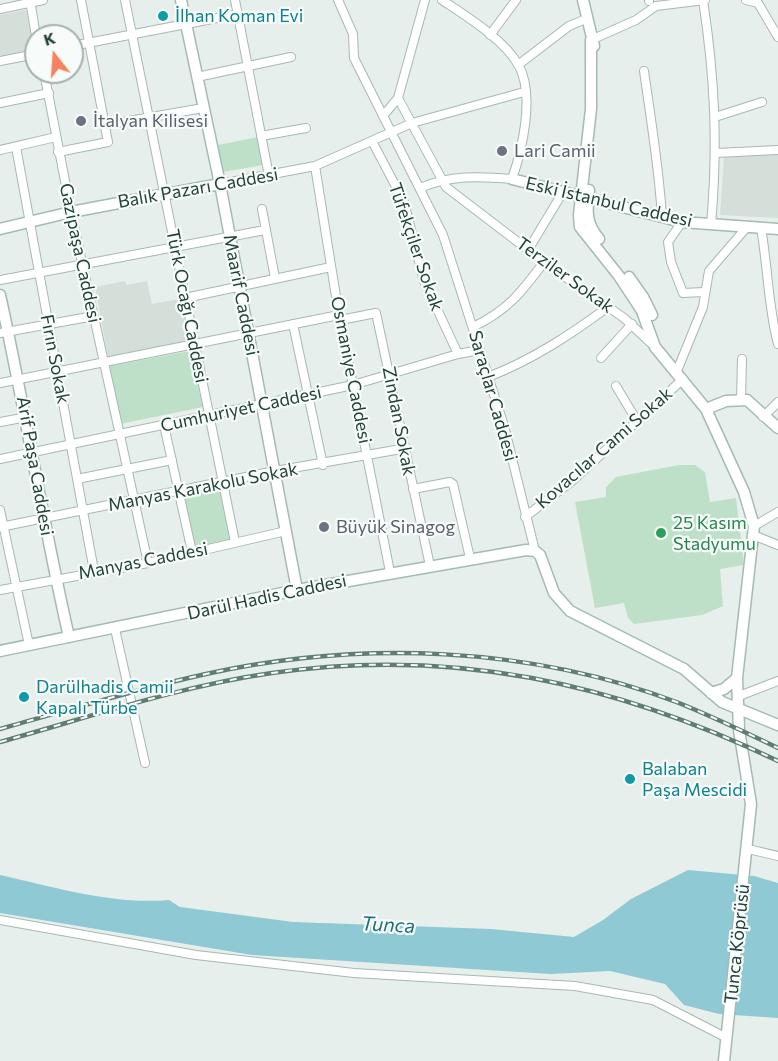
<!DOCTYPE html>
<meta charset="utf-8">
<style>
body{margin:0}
#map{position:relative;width:778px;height:1061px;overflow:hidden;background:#e6efeb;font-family:Commissioner,sans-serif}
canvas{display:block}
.north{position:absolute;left:24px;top:24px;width:60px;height:60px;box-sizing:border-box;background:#f7fbf9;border:2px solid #a3b1ad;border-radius:50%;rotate:343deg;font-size:16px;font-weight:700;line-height:24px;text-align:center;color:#24423a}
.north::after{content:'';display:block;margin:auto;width:21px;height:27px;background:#f4845f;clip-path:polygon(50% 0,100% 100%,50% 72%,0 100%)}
</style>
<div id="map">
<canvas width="778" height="1061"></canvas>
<div class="north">K</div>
</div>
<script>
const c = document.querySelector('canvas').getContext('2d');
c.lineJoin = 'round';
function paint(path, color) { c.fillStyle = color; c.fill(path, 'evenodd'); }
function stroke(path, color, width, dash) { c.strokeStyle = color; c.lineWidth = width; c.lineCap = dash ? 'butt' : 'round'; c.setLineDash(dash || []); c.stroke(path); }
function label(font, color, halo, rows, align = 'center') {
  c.font = font + ' Commissioner,sans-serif'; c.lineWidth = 4.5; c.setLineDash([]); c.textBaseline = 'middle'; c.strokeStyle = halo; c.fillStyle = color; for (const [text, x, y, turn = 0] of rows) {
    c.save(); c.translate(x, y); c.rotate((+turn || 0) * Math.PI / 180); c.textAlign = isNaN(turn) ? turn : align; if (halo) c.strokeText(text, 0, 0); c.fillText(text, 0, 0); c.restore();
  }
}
const built = new Path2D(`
 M 26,10 L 35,52 L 0,59 L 0,15 Z
 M 778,154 L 778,218 L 720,215 L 724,157 Z
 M 125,281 L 127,285 L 147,281 L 152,304 L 180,299 L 188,341 L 108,357 L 95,287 Z`);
const green = new Path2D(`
 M 258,137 L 263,165 L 223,172 L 218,145 Z
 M 190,351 L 203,407 L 120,424 L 109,366 Z
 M 679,465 L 695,465 L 705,472 L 710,502 L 736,498 L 744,565 L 720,569 L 723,606 L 702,615 L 634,624 L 628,618 L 624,603 L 595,608 L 575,502 L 606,497 L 606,487 L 616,477 Z
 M 221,486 L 233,541 L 194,549 L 182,495 Z`);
const water = new Path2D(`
 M 688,870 L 754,876 L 778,883 L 778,1018 L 719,1014 L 684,1005 L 665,984 L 610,971 L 550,974 L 252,955 L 0,913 L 0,875 C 54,887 113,905 169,900 L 180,907 L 293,922 L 491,929 L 574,937 L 603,920 L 631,899 Z`);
const street = new Path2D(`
 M 30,0 L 36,36
 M 125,0 L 235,542
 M 235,0 L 269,176
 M 338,0 L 353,34 L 354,58 L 443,235 L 504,426 L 535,551
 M 703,0 C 715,79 718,145 711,225
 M 746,0 L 758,3 L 778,37
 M 649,1 L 649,0
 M 0,9 L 43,0
 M 490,35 L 516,0
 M 591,40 L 636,20 L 656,6 L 705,0
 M 72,46 L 238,14
 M 0,61 L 36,54
 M 518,65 L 569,26 L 586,19
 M 644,71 C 651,120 659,168 662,217
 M 44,72 L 71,212 L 148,563
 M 197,77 L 291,57
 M 398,98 L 446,187 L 544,262 L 624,318 L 652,344
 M 0,103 L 49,93
 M 383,116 L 398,98 L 425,0
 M 715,117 L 762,102
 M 106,125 L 203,108
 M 261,136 L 306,128
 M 372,141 L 404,202 L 424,281 L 458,354
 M 16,147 L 94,571
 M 0,150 L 56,137
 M 58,152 L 108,142 L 81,0
 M 716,153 L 778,150
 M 315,166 L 339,315 L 390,572
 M 220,184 L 315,166 L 412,123 L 524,92
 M 420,188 C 450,175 479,176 512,179 C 522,150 535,96 519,66 C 505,40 466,16 442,0
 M 262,209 L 275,278
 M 682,222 L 668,242 L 671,262 L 683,293 L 704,292
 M 761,228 C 768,267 768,307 778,344
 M 528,250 L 563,192
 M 0,280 L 265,230
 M 185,298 L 331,267
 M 340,320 L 376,313 L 430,566
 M 293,324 L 323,465
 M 473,327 C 508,310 521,293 544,262
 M 0,333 L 94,316
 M 601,358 L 632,324
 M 677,371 L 703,307 L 709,271 L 747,227
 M 488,377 C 532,360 570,335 608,307
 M 0,383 L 339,315
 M 616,386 L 637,421
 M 741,399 L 742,359
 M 763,417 L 778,402
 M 0,422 L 27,417
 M 164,425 L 192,552
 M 0,459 L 353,385 L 458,354 L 480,350
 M 77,479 L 172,460
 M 413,489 L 450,482 L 453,484 L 470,558
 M 0,510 L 29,645
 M 525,517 L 572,481 L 683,379
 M 754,526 L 778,512
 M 0,527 L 275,471 L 407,448
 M 753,535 L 778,545
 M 0,590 L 148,563 L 286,531
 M 115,629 L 145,763
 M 739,696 L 778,681
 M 748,849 L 778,856
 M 0,920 L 196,955 L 354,973 L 575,986 L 653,1000 L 727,1038`);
const secondary = new Path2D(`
 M 181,0 L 220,184 L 297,590
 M 583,0 L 594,46
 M 591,40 L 591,109 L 579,215 L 580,227 L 619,276 L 642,311 L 655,347 L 706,409 L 744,492 L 754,526 L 737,678 L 739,730 L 751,804 L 724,1061
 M 512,179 L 682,222 L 778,229
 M 589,190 C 587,211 585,222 599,239
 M 0,229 L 71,212 L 220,184
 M 629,277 L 643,297 L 652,315
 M 0,295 C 25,408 43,524 69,637
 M 706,409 L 726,401 L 747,400 L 778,428
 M 0,651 L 297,590 L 526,550 L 535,551 L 540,555 L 554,593 L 570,611 L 684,669 L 722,702 L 778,725
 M 711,693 L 724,689 L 737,678`);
const rail = new Path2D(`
 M 0,729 C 68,710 137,689 206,674 C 361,640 530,646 679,703 C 713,717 745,732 778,748
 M 0,742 C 90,717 180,686 272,673 C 453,647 615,683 778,761`);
const markers = [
 [163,16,6,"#0f9aa8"],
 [81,121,6,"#6b7280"],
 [502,151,6,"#6b7280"],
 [324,527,6,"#6b7280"],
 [661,533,6,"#2e9e5b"],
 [24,697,6,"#0f9aa8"],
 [630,779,6,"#0f9aa8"]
];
const cultureNames = [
 ["İlhan Koman Evi",175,16],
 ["Darülhadis Camii",36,687],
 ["Kapalı Türbe",36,708],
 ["Balaban",642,769],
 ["Paşa Mescidi",642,790]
];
const worshipNames = [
 ["İtalyan Kilisesi",93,121],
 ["Lari Camii",514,151],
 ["Büyük Sinagog",336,527]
];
const streetNames = [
 ["Balık Pazarı Caddesi",198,188,-10],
 ["Eski İstanbul Caddesi",609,202,13],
 ["Tüfekçiler Sokak",416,247,71],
 ["Gazipaşa Caddesi",80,253,78],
 ["Terziler Sokak",565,275,36],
 ["Maarif Caddesi",241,295,79],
 ["Türk Ocağı Caddesi",187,306,79],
 ["Fırın Sokak",55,359,79],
 ["Osmaniye Caddesi",351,370,79],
 ["Saraçlar Caddesi",493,396,74],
 ["Cumhuriyet Caddesi",241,409,-12],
 ["Zindan Sokak",399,421,79],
 ["Kovacılar Cami Sokak",604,448,-41],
 ["Arif Paşa Caddesi",35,466,80],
 ["Manyas Karakolu Sokak",203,487,-11],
 ["Manyas Caddesi",143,561,-11],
 ["Darül Hadis Caddesi",267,597,-12],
 ["Tunca Köprüsü",737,944,-84]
];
const leisureNames = [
 ["25 Kasım",673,523],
 ["Stadyumu",673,544]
];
const waterNames = [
 ["Tunca",388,925,3]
];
paint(built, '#d4dfda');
paint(green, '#bfe0c8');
paint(water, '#8ec9d4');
stroke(street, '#a8b8b2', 10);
stroke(secondary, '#a4bbb3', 13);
stroke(street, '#fff', 8);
stroke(secondary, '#fff', 10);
stroke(rail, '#5f7d75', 4.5);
stroke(rail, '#f7fbf9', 2, [7]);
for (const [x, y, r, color] of markers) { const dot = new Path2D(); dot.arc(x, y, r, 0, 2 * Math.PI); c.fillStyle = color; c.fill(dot); stroke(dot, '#f7fbf9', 2); }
label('18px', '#0d838f', '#f7fbf9', cultureNames, 'left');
label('18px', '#5b616d', '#f7fbf9', worshipNames, 'left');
label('18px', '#24423a', '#f7fbf9', streetNames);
label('18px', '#27864d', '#f7fbf9', leisureNames, 'left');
label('italic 20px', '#1c6f80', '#f7fbf9', waterNames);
</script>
